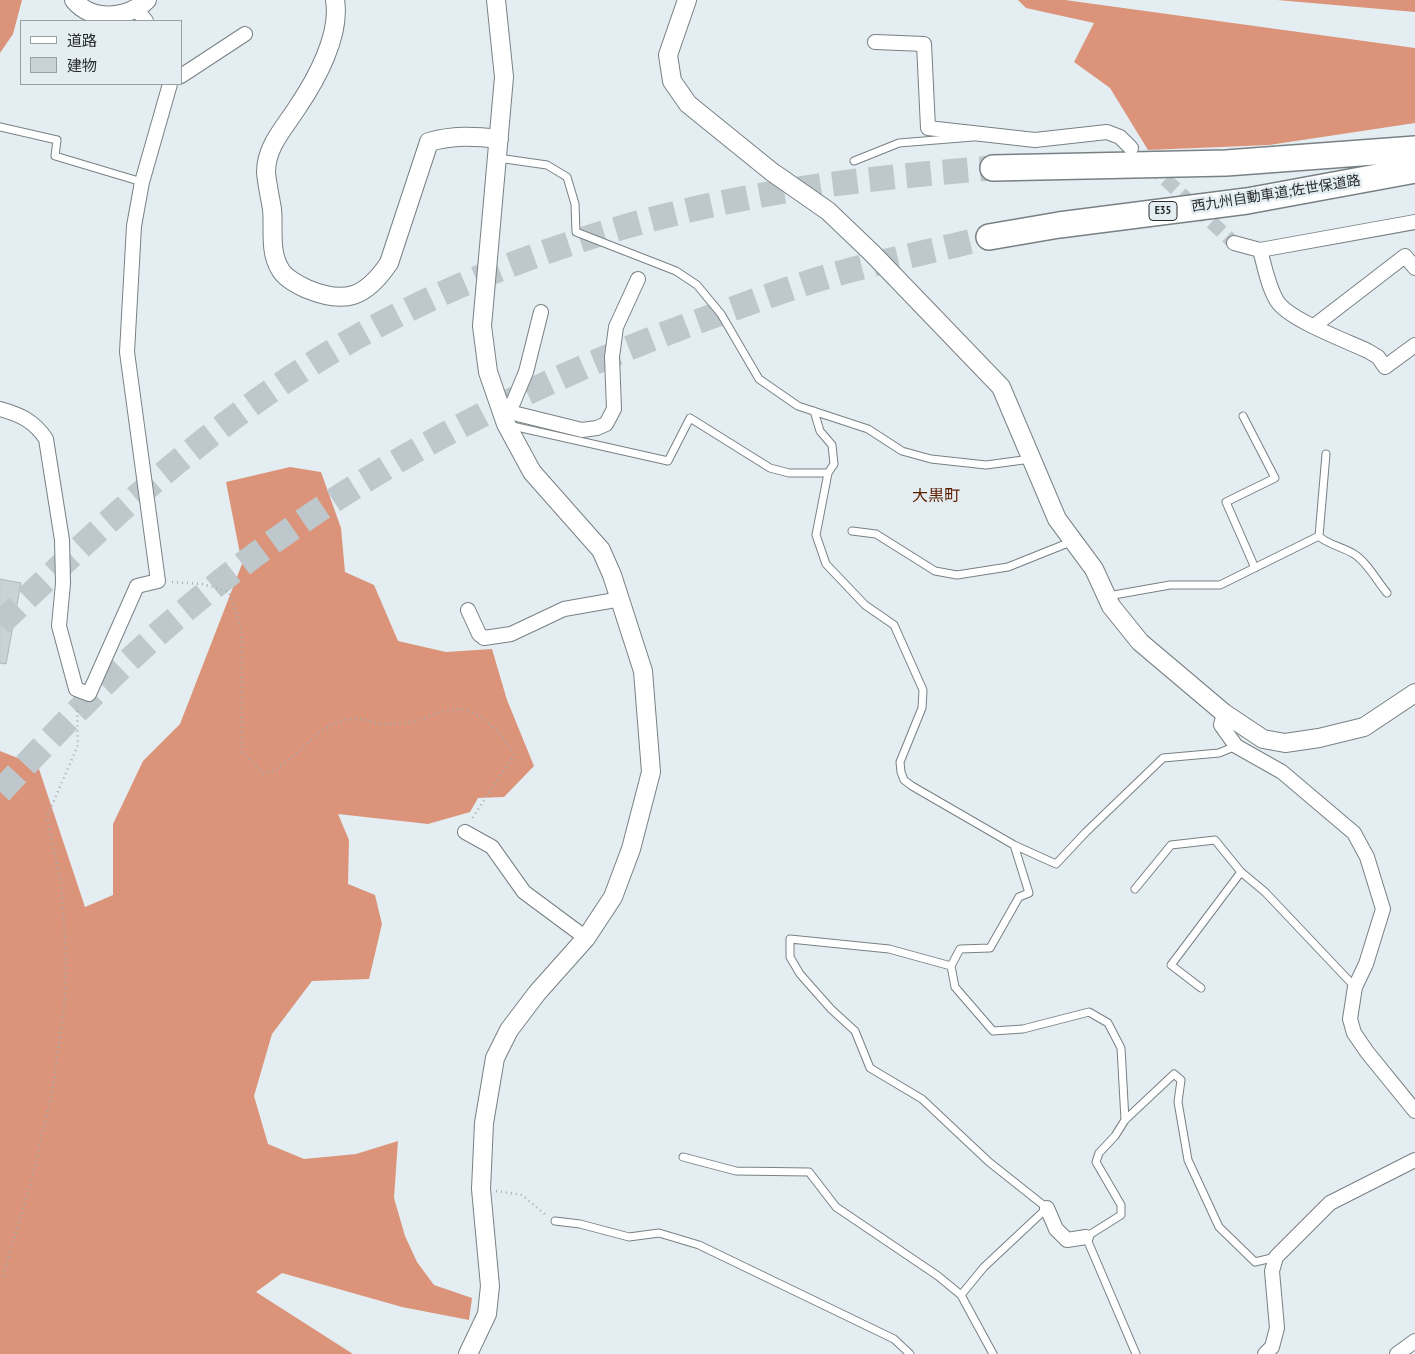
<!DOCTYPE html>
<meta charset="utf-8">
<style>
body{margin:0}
#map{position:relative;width:1415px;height:1354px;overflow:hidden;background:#e4eef2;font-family:"PT Sans Narrow","Noto Sans JP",sans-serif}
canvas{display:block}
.legend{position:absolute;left:20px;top:20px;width:162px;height:65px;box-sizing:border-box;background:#e4eef2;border:1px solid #99a0a3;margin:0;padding:6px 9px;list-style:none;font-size:15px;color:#282c2d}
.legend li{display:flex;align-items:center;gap:10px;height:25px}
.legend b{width:25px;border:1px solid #99a0a3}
</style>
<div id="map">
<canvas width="1415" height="1354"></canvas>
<ul class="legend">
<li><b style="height:6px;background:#fff"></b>道路</li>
<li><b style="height:14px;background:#c9d2d6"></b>建物</li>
</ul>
</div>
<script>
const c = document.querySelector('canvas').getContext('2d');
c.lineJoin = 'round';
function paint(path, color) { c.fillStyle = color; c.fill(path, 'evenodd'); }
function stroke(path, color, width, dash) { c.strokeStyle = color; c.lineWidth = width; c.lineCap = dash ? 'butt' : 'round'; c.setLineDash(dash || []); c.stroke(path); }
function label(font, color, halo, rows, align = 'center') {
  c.font = font + ' "PT Sans Narrow","Noto Sans JP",sans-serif'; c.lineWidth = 5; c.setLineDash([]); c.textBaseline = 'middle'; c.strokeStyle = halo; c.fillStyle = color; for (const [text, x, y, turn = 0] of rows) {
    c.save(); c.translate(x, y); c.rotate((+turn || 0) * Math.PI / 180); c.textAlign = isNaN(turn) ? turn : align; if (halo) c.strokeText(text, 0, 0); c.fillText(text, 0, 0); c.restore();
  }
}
const forest = new Path2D(`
 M 0,0 L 22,0 L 13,34 L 0,53 Z
 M 1018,0 L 1065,0 L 1415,48 L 1415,123 L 1269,145 L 1148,150 L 1110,88 L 1074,62 L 1094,23 L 1026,8 Z
 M 1277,0 L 1415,0 L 1415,12 Z
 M 290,467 L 321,472 L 341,528 L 345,572 L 374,585 L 398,641 L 446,652 L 492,649 L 507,700 L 534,766 L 504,797 L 478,798 L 470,812 L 428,824 L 338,814 L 349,840 L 348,884 L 375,895 L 382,924 L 369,979 L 312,981 L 272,1034 L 254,1096 L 268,1144 L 304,1159 L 356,1154 L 398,1141 L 394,1198 L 405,1236 L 417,1262 L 434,1285 L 472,1298 L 469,1320 L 402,1307 L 282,1273 L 256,1292 L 353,1354 L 0,1354 L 0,751 L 38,766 L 85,907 L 113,895 L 113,824 L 143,761 L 180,724 L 242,564 L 226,482 Z`);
const building = new Path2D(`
 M 0,579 L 21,583 L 6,664 L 0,663 Z`);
const minorTunnel = new Path2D(`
 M 1150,165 L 1234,243`);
const motorwayTunnel = new Path2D(`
 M 0,624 C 109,518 222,413 355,338 C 469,273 607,225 736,200 C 820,183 907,175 993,168
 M 0,792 C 58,730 117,668 182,613 C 339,480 516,387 710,317 C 752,302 794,286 836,274 C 886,260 938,250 989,237`);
const path = new Path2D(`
 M 172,582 L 202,584 L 229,592 L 242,631 L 242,752 L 264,774 C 294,765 309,733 338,722 C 358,715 364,721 382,724 C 389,724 395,723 402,723 C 419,723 432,713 449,710 C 477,704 502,733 514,755 L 471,820
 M 496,1191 L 522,1195 L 547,1216
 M 3,1276 L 31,1182 L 52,1093 L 65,1000 L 66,952 L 61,883 L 47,817 L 78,745 L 77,706`);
const service = new Path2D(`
 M 0,127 L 57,140 L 55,156 L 142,182
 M 498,158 L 547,165 L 567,177 L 575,204 L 576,232 L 676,271 L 697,285 L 721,314 L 759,379 L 798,406 L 868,429 L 902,451 L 931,459 L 986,465 L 1031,459
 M 854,161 L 899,143 L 973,137
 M 814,411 L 820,431 L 832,445 L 834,464 L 828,473 L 816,535 L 826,564 L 865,605 L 894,625 L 923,690 L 922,708 L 900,762 L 901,772 L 904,780 L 912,786 L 1014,845 L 1056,864 L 1086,832 L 1163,758 L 1219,753 L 1236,746
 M 1243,416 L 1275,478 L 1226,502 L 1255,568
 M 508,425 L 668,461 L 690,418 L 770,468 L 789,473 L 828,473
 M 852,531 L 876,534 L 935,571 L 957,575 L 1008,567 L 1073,541
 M 1319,536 L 1326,454
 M 1108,596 L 1170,585 L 1220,585 L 1319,536 C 1324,543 1345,548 1354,554 C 1367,562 1377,581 1387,593
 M 1014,845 L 1029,893 L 1019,897 L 990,948 L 960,949 L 951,966 L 955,987 L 993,1031 L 1023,1029 L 1089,1012 L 1108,1023 L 1121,1048 L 1125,1120
 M 1135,889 L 1171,845 L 1215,840 L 1241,872 L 1265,892 L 1355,987
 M 951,966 L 889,949 L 790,939 L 790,957 L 800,974 L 831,1009 L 855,1031 L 870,1068 L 922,1099 L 989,1162 L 1047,1208 L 984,1267 L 961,1295
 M 1201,988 L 1171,965 L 1241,872
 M 683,1157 L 736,1171 L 809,1172 L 836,1207 L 938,1276 L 961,1295 L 993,1354
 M 555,1221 L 580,1224 L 629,1237 L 659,1233 L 699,1245 L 894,1339 L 910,1354
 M 1136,1354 L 1086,1237 L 1121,1215 L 1121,1205 L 1096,1162 L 1099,1153 L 1115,1136 L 1125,1120 L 1174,1074 L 1181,1080 L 1178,1102 L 1188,1160 L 1219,1227 L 1255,1262 L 1276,1257`);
const minor = new Path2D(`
 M 137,10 L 146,21
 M 875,42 L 924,44 L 928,128 L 1035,140 L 1107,132 L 1120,137 L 1131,148
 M 181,76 L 245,34
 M 1234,243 L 1260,250 L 1415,222
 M 1260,250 C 1265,268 1268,286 1277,301 C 1289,320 1347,341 1368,351 L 1378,357 L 1385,367 L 1415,345
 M 1314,326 L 1405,256 L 1415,268
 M 0,409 C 21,415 34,421 46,439 L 62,540 L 63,583 L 59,626 L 76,689 L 89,694 L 137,586 L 158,581 L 127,352 L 134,226 L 142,182 L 170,84
 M 501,410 L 582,430 L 597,428 L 606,424 L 614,409 L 612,357 L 616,327 L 638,279
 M 501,410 L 513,403 L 526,372 L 541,312
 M 468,610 L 479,634 L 484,638 L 511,634 L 564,609 L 621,599
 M 1224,713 L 1221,725 L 1236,746 L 1282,772 L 1354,833 L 1367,857 L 1383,909 L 1366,964 L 1355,987 L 1350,1019 L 1354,1033 L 1367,1052 L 1415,1111
 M 465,832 L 492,847 L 524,892 L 586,938
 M 1047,1208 L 1056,1229 L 1067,1240 L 1086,1237
 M 1265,1354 L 1272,1347 L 1277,1328 L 1272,1271 L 1276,1257 L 1330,1203 L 1415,1160
 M 1397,1354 L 1415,1341`);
const tertiary = new Path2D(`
 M 74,0 C 92,23 129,18 147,0
 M 335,0 C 341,35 316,80 297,108 C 284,128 266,147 266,172 C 267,184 270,197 272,209 C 274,228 269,251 280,269 C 284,277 298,285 307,289 C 346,305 366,297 389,263 L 429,142 C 453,135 474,136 499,139
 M 687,0 L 668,55 L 672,81 L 688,104 L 772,172 L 828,211 L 872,253 L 1001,387 L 1057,519 L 1094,569 L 1111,606 L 1140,642 L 1224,713 L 1263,739 L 1285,743 L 1319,738 L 1364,727 L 1415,693
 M 468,1354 L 487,1314 L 490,1286 L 481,1189 L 484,1123 L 495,1058 L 509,1030 L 537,993 L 586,938 L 613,897 L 631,849 L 651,772 L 643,671 L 612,575 L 601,550 L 532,472 L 506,424 L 488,372 L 482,326 L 504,77 L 496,0`);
const motorway = new Path2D(`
 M 993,168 L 1226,163 L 1415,149
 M 989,237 L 1059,225 L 1247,201 L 1415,170`);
const shields = [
 [1163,211,28]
];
const shieldNames = [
 ["E35",1163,211]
];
const streetNames = [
 ["西九州自動車道;佐世保道路",1276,194,-9]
];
const quarterNames = [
 ["大黒町",936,496]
];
paint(forest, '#db9479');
paint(building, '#c9d2d6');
stroke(building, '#adb6b9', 1);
stroke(minorTunnel, '#bec7cb', 14, [14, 7]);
stroke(motorwayTunnel, '#bec7cb', 25, [25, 12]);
stroke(service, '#788084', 9);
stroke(minor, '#788084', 16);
stroke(tertiary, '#788084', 20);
stroke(motorway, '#788084', 28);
stroke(path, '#a6aeb1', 2.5, [1, 4]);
stroke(service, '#fff', 7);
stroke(minor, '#fff', 14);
stroke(tertiary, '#fff', 18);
stroke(motorway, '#fff', 25);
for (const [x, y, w] of shields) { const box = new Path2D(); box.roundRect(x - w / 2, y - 9.5, w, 19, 4); c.fillStyle = '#e4eef2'; c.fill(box); stroke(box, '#282c2d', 1); }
label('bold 12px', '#282c2d', null, shieldNames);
label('14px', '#282c2d', '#e4eef2', streetNames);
label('16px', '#5d1e00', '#e4eef2', quarterNames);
</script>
